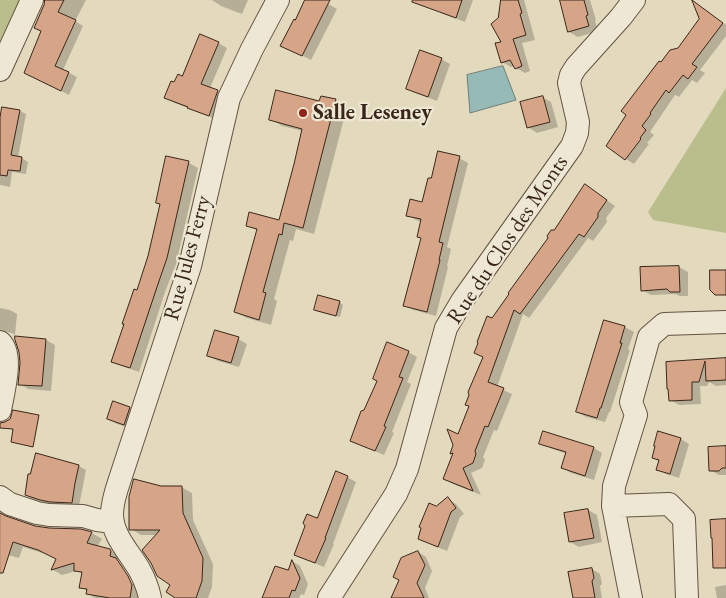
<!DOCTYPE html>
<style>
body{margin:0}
canvas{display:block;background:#e3dabd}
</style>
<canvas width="726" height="598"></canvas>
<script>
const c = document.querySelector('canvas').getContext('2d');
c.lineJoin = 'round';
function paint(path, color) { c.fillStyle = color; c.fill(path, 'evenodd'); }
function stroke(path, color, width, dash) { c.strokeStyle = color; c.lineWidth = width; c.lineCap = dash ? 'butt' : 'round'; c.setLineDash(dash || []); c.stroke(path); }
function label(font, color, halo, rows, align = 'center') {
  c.font = font + ' "EB Garamond",serif'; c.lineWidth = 4.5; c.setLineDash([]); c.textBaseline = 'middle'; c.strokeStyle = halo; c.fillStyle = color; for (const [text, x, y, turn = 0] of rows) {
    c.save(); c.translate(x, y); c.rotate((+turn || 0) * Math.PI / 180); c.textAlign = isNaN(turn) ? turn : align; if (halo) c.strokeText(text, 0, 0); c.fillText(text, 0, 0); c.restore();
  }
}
const green = new Path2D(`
 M 0,0 L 22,0 L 0,48 Z
 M 726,88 L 726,233 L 653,220 L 648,212 Z`);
const water = new Path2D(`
 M 503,66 L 516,100 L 470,113 L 467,75 Z`);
const shadow = new Path2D(`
 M 46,0 L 86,0 L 75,21 L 83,26 L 63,70 L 77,77 L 69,95 L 33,77 L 42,31 Z
 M 212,0 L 248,0 L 242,14 L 221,6 Z
 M 307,0 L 321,0 L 337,9 L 311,60 L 291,50 Z
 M 439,0 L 473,0 L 465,22 L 444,14 L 436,9 Z
 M 503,0 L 524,0 L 535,40 L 522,43 L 530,71 L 525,73 L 516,68 L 515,66 L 511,67 L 502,62 L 503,43 L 500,19 Z
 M 562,0 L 590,0 L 596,20 L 595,21 L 598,31 L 578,37 L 569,32 Z
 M 701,7 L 726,25 L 726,36 L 700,70 L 705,73 L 697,83 L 692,80 L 679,97 L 675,95 L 650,132 L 654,135 L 647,143 L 649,144 L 634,164 L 626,159 L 662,63 L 678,49 L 700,19 Z
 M 218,43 L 227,48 L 210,88 L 218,91 L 226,96 L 218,120 L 175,103 L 166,98 L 175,84 L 183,77 Z
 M 441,59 L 450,64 L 437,101 L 416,93 L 407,88 Z
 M 542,97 L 551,102 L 558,127 L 537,133 L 528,127 Z
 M 335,100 L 347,107 L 314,234 L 296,229 L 293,241 L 290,240 L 274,299 L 277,301 L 271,325 L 247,318 L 235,312 L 258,231 L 247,225 L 279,221 L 303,131 L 282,126 L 271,119 L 320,103 Z
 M 20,111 L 26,114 L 18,158 L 22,158 L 28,162 L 26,174 L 12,172 L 10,187 L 0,185 L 0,125 Z
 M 167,158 L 189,163 L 198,168 L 176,264 L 165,292 L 139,372 L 122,366 L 113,361 L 150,256 L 161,204 Z
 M 459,158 L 468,163 L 447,247 L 451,249 L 447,266 L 448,267 L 436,316 L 414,310 L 405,305 L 422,238 L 421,222 L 416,220 L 407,215 L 423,203 L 432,180 Z
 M 586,186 L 615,206 L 606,218 L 607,222 L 593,241 L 588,238 L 529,318 L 523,314 L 497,387 L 512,394 L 497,431 L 494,430 L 483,457 L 485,460 L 482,468 L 471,473 L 481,495 L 453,484 L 444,479 L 454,455 L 451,454 L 470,406 L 484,357 L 476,353 L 492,320 Z
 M 679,267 L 688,272 L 688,296 L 680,296 L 675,294 L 651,295 L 642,290 Z
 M 339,302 L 343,305 L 340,317 L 319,312 L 315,310 Z
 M 0,308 L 10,310 L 17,314 L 15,335 L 12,333 L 6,332 L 0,335 Z
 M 605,321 L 625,327 L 634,332 L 628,349 L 630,350 L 610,412 L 609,412 L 605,422 L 586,417 L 577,412 Z
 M 14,337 L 46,340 L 55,345 L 51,391 L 28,389 L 20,384 L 21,365 L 18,343 Z
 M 238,339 L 247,344 L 239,367 L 218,361 L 209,356 Z
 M 408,352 L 417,357 L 407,382 L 411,384 L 392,432 L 394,433 L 384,455 L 360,445 L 352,441 L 365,411 Z
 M 726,359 L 726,385 L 716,386 L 709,382 L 707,386 L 700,386 L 701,404 L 679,405 L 670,400 L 667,363 Z
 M 130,408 L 138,413 L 133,429 L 117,424 L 108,419 Z
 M 544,433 L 594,448 L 602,453 L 594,480 L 571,473 L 563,468 L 567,454 L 550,448 L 541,443 Z
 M 659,433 L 681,439 L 689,444 L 679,478 L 666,474 L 658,469 L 660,462 L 653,458 Z
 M 724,445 L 726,445 L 726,475 L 719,475 L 710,470 L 722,447 Z
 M 79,466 L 86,470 L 79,506 L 49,504 L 34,499 L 26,494 Z
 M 347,477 L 356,482 L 333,544 L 334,544 L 324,567 L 304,559 L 295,554 L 318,519 Z
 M 181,487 L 192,493 L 193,520 L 213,564 L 212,587 L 208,598 L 177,598 L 171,584 L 157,535 L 141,535 L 131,529 L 161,488 Z
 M 448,499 L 456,504 L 464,514 L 460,517 L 447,551 L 428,543 L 419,538 L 436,508 Z
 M 588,510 L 597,515 L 602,542 L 579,547 L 570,542 Z
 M 0,512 L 3,515 L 35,527 L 81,530 L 92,533 L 102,539 L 97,547 L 110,550 L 120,556 L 120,561 L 118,559 L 115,559 L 132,584 L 134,583 L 120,562 L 126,565 L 141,598 L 95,598 L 87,593 L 88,591 L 80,587 L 83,574 L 76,571 L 62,575 L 53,570 L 58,559 L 49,555 L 23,547 L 19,558 L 8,555 L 0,556 Z
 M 418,552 L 426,557 L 432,571 L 425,588 L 429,598 L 393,598 Z
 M 292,561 L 300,566 L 308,584 L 304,595 L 301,594 L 299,598 L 264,598 L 288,572 Z
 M 592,569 L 600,574 L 602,584 L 600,586 L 602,598 L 574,598 Z
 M 726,585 L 726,598 L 717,598 L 715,587 Z`);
const building = new Path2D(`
 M 45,0 L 64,0 L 58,12 L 76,20 L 55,66 L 69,72 L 61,91 L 24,73 L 41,31 L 34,28 L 44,5 Z
 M 305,0 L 330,0 L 302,56 L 280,46 L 294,19 L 295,20 Z
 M 413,0 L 462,0 L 456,18 L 412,2 Z
 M 501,0 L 518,0 L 522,13 L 520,14 L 526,35 L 513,39 L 522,66 L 515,69 L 510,60 L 501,63 L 495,43 L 501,42 L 491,24 L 498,18 Z
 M 560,0 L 584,0 L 588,15 L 586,16 L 589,26 L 568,32 Z
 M 692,0 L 723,23 L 692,64 L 697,67 L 688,79 L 683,75 L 669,93 L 666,90 L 650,113 L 651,114 L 642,126 L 646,130 L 640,138 L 641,139 L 625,160 L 606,146 L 626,115 L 621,111 L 659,61 L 661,62 L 670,50 L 678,48 L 699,19 Z
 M 200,34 L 219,42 L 201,84 L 218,90 L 209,116 L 187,108 L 188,107 L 164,98 L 171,81 L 174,82 L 178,74 L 182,76 Z
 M 420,50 L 442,58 L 428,97 L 406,89 Z
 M 276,90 L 319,101 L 321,96 L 336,99 L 303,228 L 284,223 L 282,235 L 279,234 L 263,292 L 266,293 L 259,320 L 234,312 L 257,229 L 246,226 L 249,212 L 279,220 L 294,164 L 302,129 L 269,120 Z
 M 543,96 L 550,122 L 527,128 L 520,102 Z
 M 2,107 L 20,110 L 11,155 L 22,157 L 20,171 L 8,170 L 7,176 L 0,175 L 0,118 Z
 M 438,151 L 460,156 L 439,242 L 443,243 L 439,260 L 440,260 L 427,312 L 403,306 L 421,238 L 417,237 L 421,219 L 406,216 L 410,199 L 422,202 L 428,178 L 431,178 Z
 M 166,156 L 189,161 L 167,258 L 157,287 L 130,368 L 111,362 L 124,324 L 122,324 L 134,289 L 137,290 L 148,256 L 160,204 L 156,203 Z
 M 585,184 L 607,200 L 598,213 L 598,217 L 584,237 L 579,234 L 520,314 L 514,310 L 488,382 L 504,388 L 488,427 L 485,426 L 475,451 L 476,454 L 473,463 L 463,468 L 473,491 L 443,479 L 453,453 L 450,454 L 453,445 L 447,429 L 458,434 L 469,406 L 465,405 L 469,395 L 468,392 L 483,357 L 474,353 L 478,343 L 477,342 L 487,316 L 492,318 L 509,294 L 508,293 L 548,238 L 547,236 L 551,230 L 554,230 Z
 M 679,266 L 680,292 L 670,292 L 667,289 L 641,291 L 640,267 Z
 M 710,270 L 726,270 L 726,295 L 715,295 L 710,290 Z
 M 318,295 L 340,301 L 336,316 L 314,310 Z
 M 604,320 L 625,326 L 620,343 L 622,343 L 601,408 L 600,408 L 597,418 L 576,412 Z
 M 215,330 L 239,337 L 231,363 L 207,356 Z
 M 15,336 L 46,339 L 42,386 L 18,385 L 20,363 L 19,352 L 15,340 Z
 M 387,342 L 409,351 L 399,377 L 403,378 L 384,426 L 386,427 L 375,451 L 350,441 L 361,411 L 364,410 L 377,381 L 373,379 Z
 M 726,358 L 726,380 L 706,381 L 705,361 L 699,382 L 692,382 L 692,400 L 669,401 L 668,389 L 667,389 L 666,362 Z
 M 113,401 L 130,407 L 124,425 L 107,419 Z
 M 13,410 L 39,415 L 33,447 L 11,442 L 13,429 L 0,428 L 0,423 L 5,422 L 10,419 Z
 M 543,431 L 594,447 L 585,476 L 561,468 L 566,452 L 539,444 Z
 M 658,431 L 681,438 L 670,474 L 656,470 L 659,460 L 652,458 L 655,446 L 654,446 Z
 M 726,446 L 726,468 L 722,468 L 719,471 L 709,471 L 708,447 Z
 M 36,453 L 79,465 L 75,483 L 72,503 L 50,502 L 40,500 L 25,495 L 28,474 L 30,474 Z
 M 336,471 L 348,476 L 325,538 L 326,538 L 315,563 L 294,555 L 305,526 L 303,523 L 307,514 L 317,518 Z
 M 134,479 L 161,486 L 182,486 L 183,513 L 203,558 L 202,581 L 196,598 L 175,598 L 166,592 L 170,585 L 157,576 L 151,563 L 142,550 L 160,530 L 129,530 L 129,497 Z
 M 448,497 L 456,508 L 451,512 L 438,547 L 418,539 L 421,528 L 419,527 L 429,503 L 436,506 Z
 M 588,509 L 594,538 L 569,542 L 564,513 Z
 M 0,513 L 6,516 L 35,526 L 49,528 L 81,529 L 92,532 L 87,543 L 110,549 L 111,551 L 110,556 L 116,558 L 128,576 L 132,585 L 130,598 L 110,598 L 86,594 L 87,589 L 79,588 L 82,572 L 74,571 L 74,563 L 51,570 L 56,559 L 38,550 L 13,542 L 3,573 L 0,573 Z
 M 726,519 L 726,568 L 713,568 L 712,538 L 711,538 L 710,520 Z
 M 418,551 L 425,565 L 417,583 L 424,598 L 391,598 L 399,580 L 393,577 L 401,558 Z
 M 292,560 L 300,578 L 295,591 L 292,590 L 289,598 L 262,598 L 275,566 L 288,570 Z
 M 592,568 L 594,578 L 592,581 L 595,598 L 573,598 L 568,572 Z`);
const minor = new Path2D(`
 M 0,70 L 32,0
 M 0,342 C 14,354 3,393 0,410
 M 0,497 L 10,504 L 37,513 L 49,515 L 83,516 L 97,520 L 113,522
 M 613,506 L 669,504 L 684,519 L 687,598
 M 150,598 C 148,588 144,578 139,569 C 129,552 112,535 112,514 C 112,501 117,488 121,476 L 190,266 L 229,98 L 252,49 L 278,0
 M 329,598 L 396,494 L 407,469 L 446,328 L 462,301 L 572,146 L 577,133 L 578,122 L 569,83 L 571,75 L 576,67 L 621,17 L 634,0
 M 631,598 L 613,506 L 614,486 L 636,415 L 631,402 L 649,337 L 664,324 L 726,322`);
const markers = [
 [303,113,5,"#8f2418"]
];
const poiNames = [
 ["Salle Leseney",313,113]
];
const streetNames = [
 ["Rue du Clos des Monts",508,240,-56],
 ["Rue Jules Ferry",188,258,-75]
];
paint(green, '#babe8d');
paint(water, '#96bab6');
stroke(water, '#717f77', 1);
paint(shadow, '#0003');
paint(building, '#d6a588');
stroke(building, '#3a2619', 1);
stroke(minor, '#645342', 24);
stroke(minor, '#ede7d4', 22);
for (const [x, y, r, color] of markers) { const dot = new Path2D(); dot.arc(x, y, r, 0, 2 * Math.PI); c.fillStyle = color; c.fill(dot); stroke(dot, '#ede7d4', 2); }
label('bold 22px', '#3a2619', '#ede7d4', poiNames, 'left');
label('22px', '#3a2619', '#ede7d4', streetNames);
</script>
